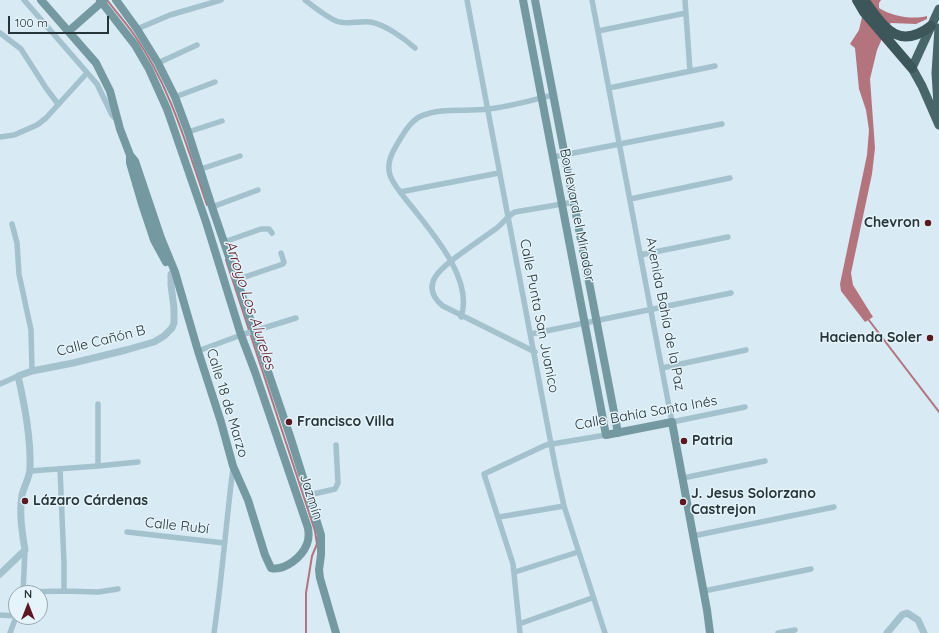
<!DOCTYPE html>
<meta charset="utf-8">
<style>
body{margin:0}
#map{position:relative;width:939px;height:633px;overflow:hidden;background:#d8eaf4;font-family:Quicksand,sans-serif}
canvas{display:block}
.north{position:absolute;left:8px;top:585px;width:40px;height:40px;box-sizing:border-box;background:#e5f3fb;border:1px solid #99a7ad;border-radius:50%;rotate:0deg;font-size:11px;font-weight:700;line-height:16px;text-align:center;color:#263537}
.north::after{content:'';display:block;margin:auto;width:14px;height:18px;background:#5d1720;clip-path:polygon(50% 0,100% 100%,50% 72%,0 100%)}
.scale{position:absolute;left:8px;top:16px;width:101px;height:18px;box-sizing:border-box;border:2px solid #263537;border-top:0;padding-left:5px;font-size:12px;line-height:14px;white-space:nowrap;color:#263537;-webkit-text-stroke:3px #e5f3fb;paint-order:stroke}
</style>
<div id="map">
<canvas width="939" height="633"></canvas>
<div class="north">N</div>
<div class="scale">100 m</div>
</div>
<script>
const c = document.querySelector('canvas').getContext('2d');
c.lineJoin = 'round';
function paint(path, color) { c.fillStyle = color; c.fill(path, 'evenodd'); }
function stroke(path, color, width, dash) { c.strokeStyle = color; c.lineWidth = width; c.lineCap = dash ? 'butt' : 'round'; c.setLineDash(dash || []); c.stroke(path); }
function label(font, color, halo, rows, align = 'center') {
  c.font = font + ' Quicksand,sans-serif'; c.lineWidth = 3; c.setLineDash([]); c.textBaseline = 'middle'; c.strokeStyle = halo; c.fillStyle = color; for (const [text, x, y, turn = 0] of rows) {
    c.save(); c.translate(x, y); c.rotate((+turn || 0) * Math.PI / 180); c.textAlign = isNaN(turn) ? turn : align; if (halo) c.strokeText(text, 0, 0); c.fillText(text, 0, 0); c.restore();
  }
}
const water = new Path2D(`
 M 866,0 L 881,0 L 879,3 L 879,8 C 891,16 912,20 927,16 L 927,19 L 916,24 L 891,23 L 888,25 L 877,50 L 870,79 L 875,148 L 872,174 L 851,273 L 853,285 L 873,317 L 865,322 L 841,291 L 840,284 L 867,155 L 869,130 L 866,110 L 859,89 L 855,48 L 850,44 L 859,30 Z`);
const stream = new Path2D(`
 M 107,0 C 116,12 127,24 135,36 C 170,86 187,147 207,205
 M 226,260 L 315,531 L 317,544 L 312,556 L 306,593 L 306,633
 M 868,319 L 939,412`);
const minor = new Path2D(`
 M 24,0 L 97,84 L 112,115 L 116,119
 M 305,0 C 314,7 325,16 336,21 C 346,25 359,21 370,22 C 384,24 404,38 415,48
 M 467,0 L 555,465 L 564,506 L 605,633
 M 592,0 L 672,422 L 745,407
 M 685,0 L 690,71
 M 137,29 L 170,15 L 221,0
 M 598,31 L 686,13
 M 0,33 L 21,49 L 46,88 L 58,104
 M 158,63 L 197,45
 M 609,88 L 715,66
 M 175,97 L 215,82
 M 188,132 L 222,121
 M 0,137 L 14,135 L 37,125 L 46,118 L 87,73
 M 553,157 L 722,124
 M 201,169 L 240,156
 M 400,192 L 499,173
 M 630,199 L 730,178
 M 212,207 L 258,190
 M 12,224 L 17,243 L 19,274 L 31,330 L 32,371
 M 224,242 L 261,229 L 269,229 L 272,233
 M 640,255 L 728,237
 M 236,280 L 283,264 L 284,262 L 281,253
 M 461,317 C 474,280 433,234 412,207 C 405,198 393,185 390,175 C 386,162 393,151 399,141 C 405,131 411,121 421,116 C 442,107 466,112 488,109 C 510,107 532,100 553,95
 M 531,334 L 731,293
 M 198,351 L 241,335 L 296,318
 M 535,352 L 443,306 C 416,284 445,265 463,252 C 473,245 484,237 494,230 C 502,225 507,216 515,212 L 574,202
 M 662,368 L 746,350
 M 0,384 L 18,376
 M 98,404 L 98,466
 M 60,469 L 64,563 L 64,591
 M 30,471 L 98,466 L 138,462
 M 683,478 L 765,461
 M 309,495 L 335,489 L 338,483 L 336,445
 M 499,517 L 564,506
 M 127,532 L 224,543
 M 693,536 L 834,507
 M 515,572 L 578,552
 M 704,591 L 811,569
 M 24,592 L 64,591 L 98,592 L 118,589
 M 23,593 L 25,550
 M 0,615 L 16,616
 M 519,624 L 592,598
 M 10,633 L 16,617
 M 214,633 C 222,578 226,523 233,468
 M 520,633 L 513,564 L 484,474 L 546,445 L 606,435
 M 778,633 L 795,630`);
const tertiary = new Path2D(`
 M 0,574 L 25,550 C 22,532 19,513 22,495 C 24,486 30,477 30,468 C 31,437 25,406 18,376 L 32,371 L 73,363 L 126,350 L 154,342 L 164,336 L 172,328 L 174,323 L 174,308 L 171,285 L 171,274 L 175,272
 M 887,633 L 902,615 L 907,613 L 918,620 L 924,633`);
const secondary = new Path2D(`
 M 41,0 L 96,63 L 110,91 L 120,129 L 130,155 L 130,163 L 142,204 L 154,240 L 166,262
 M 100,0 L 135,45 L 149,69 L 167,109 L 206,222 L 241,335 L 255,372 L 308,528 C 309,534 309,539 307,544 C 302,557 285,571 271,568 L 265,555 L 248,500 L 233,466 L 221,422 L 198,351 L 175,272 L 161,238 L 135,161 L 130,155
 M 116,0 L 137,29 L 158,63 L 175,97 L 188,132 L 212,207 L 290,436 L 321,535 L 321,555 L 319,570 L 320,578 L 336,633
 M 523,0 L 606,435 L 672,422 L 707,610 L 710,633
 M 535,0 L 618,433
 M 69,31 L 104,0`);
const trunk = new Path2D(`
 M 939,121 L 936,73 L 939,28
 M 939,125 L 922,86 L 912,68 L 939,9`);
const motorway = new Path2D(`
 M 857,0 L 864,12 L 912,68
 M 864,0 C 883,25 897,52 931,26`);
const markers = [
 [928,223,4,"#5d1720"],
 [930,338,4,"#5d1720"],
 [289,422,4,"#5d1720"],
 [684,441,4,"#5d1720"],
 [25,501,4,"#5d1720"],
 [683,502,4,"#5d1720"]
];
const streetNames = [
 ["Boulevard el Mirador",577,215,79],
 ["Avenida Bahía de la Paz",665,314,79],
 ["Calle Punta San Juanico",539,316,79],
 ["Calle Cañón B",101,341,-14],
 ["Calle 18 de Marzo",227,403,73],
 ["Calle Bahía Santa Inés",646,413,-10],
 ["Jazmín",311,497,72],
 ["Calle Rubí",177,526,6]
];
const poiNames = [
 ["Chevron",920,223,"right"],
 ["Hacienda Soler",922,338,"right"],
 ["Francisco Villa",297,422],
 ["Patria",692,441],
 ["J. Jesus Solorzano",691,494],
 ["Castrejon",691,510],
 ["Lázaro Cárdenas",33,501]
];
const waterNames = [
 ["Arroyo Los Alureles",250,305,72]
];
paint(water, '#b3747e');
stroke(stream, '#b3747e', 2);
stroke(minor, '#a3c2cd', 5.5);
stroke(tertiary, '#a3c2cd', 7);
stroke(secondary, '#7499a1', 8);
stroke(trunk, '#48666a', 9);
stroke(motorway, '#3c5659', 10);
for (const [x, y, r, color] of markers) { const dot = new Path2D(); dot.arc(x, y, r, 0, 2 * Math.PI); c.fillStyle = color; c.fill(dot); stroke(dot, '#e5f3fb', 1.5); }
label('14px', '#263537', '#e5f3fb', streetNames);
label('bold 14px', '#263537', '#e5f3fb', poiNames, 'left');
label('italic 15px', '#5d1720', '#e5f3fb', waterNames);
</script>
